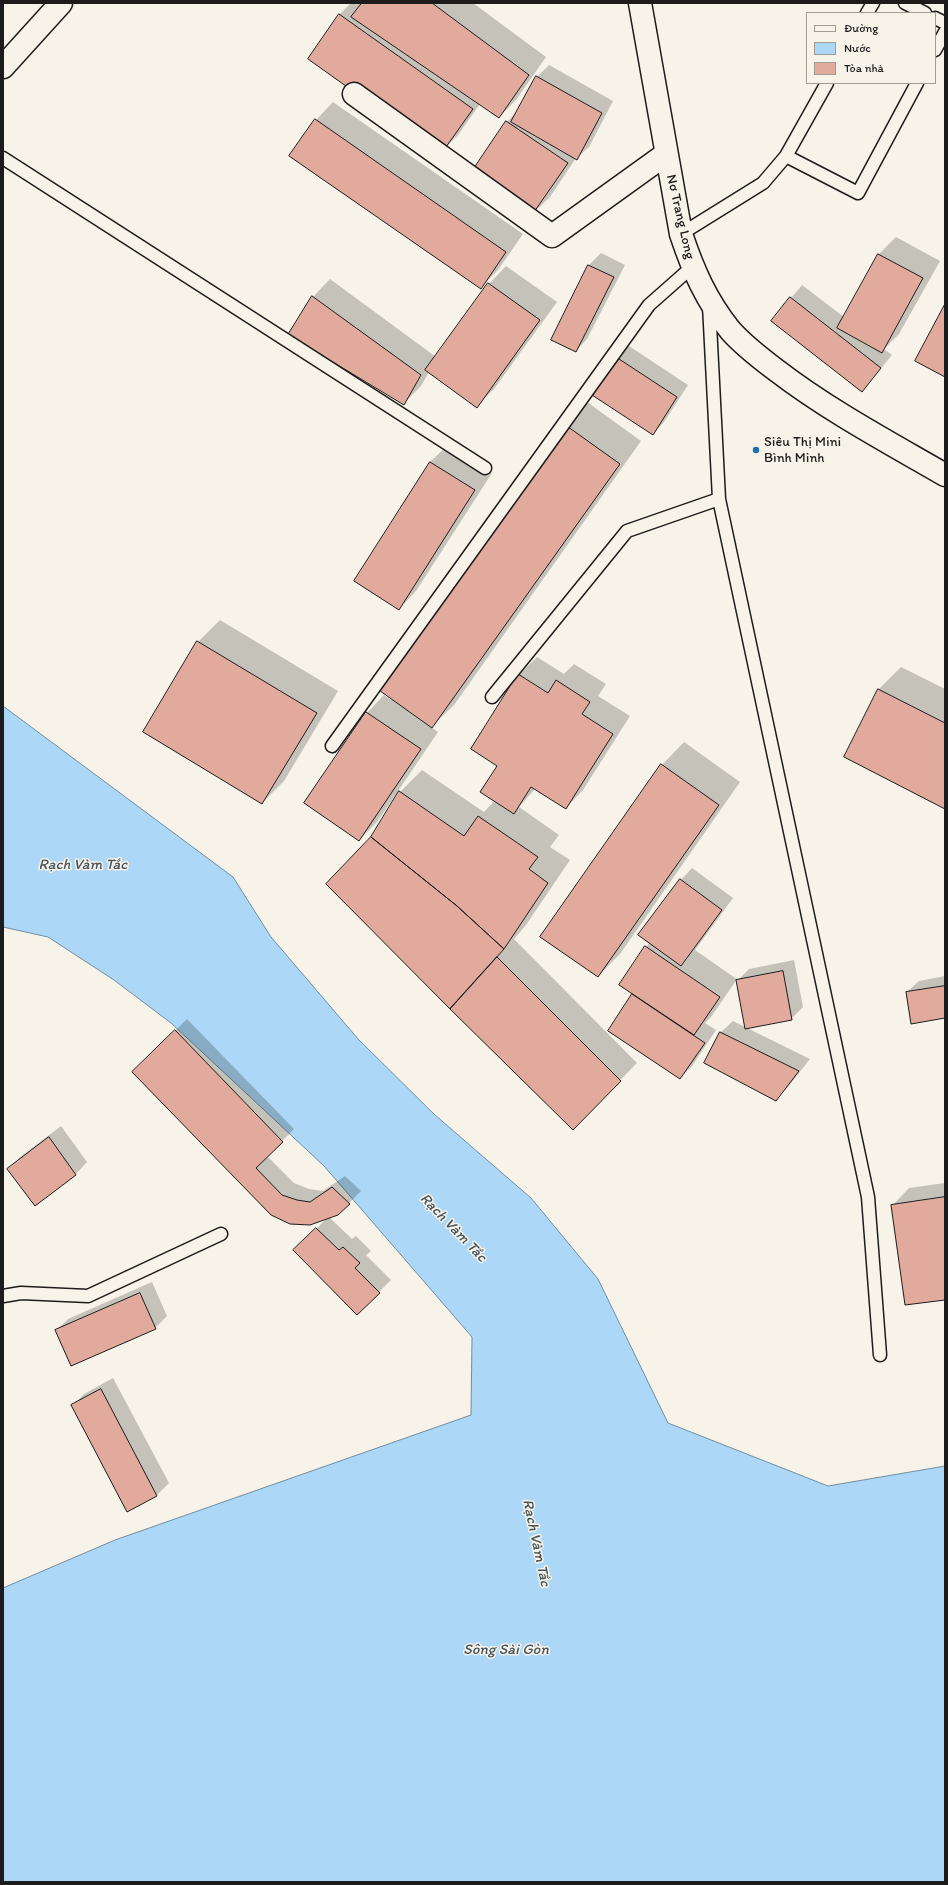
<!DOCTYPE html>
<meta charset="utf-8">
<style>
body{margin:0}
#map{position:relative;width:948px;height:1885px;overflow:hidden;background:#f7f3e8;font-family:Itim,sans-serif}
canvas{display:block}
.frame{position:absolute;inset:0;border:4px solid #1c1c1c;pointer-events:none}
.legend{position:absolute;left:806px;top:12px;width:130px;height:72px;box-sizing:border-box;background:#f7f3e8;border:1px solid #9f9d96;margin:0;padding:5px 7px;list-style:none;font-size:12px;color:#1c1c1c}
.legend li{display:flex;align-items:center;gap:8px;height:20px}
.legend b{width:20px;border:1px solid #9f9d96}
</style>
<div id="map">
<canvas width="948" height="1885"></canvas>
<div class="frame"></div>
<ul class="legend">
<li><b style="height:5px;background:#f7f3e8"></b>Đường</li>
<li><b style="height:11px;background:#acd7f7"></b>Nước</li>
<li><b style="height:11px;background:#e2a99d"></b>Tòa nhà</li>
</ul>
</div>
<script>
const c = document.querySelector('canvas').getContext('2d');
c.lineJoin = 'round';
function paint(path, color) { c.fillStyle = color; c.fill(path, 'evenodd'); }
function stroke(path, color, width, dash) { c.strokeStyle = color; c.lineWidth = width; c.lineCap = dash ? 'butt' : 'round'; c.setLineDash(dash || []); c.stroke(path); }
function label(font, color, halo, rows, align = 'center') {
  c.font = font + ' Itim,sans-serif'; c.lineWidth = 3; c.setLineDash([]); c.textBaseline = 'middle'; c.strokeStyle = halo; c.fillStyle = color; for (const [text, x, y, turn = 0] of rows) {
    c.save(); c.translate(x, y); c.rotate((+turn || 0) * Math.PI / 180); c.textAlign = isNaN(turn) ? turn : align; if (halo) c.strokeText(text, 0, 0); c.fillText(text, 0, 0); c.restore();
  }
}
const water = new Path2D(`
 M 3,706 L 233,877 L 271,937 L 359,1040 L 435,1115 L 531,1198 L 598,1279 L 668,1423 L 828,1486 L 945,1466 L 945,1882 L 3,1882 L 3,1588 L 115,1540 L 471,1415 L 472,1337 L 324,1166 L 171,1023 L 114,980 L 48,937 L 3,927 Z`);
const shadow = new Path2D(`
 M 351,3 L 473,3 L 546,57 L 516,100 L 499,117 L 480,104 L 458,135 L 441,152 L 309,58 L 340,14 Z
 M 549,65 L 613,101 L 589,147 L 577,158 L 576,158 L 550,197 L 532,214 L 507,122 L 520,108 L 537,77 Z
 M 333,102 L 523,234 L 498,270 L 481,287 L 316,120 Z
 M 896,237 L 940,261 L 899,334 L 884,349 L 892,355 L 862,391 L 772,321 L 802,285 L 844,317 L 879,254 Z
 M 601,253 L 625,265 L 587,339 L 576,351 L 552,339 L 589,265 Z
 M 506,266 L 557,302 L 494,389 L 477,406 L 429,372 L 421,386 L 404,403 L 289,334 L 313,297 L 330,279 L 436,357 L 489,284 Z
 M 629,346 L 688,385 L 664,422 L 653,434 L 617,358 Z
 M 587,402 L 641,441 L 454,705 L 431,727 L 438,732 L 377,822 L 359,840 L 367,713 L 384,695 L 391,700 L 565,425 Z
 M 448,445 L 492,473 L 416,591 L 399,609 L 355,581 L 430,462 Z
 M 220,620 L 338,691 L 284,781 L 262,803 L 198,642 Z
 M 537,657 L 564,674 L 574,664 L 606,684 L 598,696 L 630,716 L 583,790 L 566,808 L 535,789 L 519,807 L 559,835 L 550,847 L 570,860 L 526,925 L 514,939 L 637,1063 L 573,1128 L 451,1008 L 372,838 L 400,792 L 422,770 L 484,812 L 495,800 L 499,765 L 472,748 L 519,675 Z
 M 901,667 L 945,689 L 945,807 L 845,757 L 879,689 Z
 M 684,742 L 740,782 L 620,954 L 598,976 L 662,765 Z
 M 692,868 L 733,898 L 695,950 L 738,980 L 749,969 L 794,960 L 803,1007 L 791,1019 L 747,1028 L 810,1059 L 787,1088 L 776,1100 L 721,1032 L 733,1021 L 745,1027 L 737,979 L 711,1017 L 705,1023 L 716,1030 L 692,1066 L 680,1078 L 609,1030 L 633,994 L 646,947 L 650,942 L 681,880 Z
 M 945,976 L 945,1017 L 907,992 L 919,981 Z
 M 187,1019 L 294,1129 L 267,1156 L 294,1183 L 309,1189 L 323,1191 L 345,1176 L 361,1191 L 338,1214 L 329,1217 L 352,1239 L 356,1236 L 371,1251 L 366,1255 L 391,1280 L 357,1314 L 295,1250 L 327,1218 L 310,1224 L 133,1072 Z
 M 61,1126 L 87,1162 L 76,1174 L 35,1205 L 8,1169 L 20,1157 Z
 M 945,1183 L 945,1298 L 892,1206 L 909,1188 Z
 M 152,1282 L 167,1316 L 155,1328 L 56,1331 L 68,1319 Z
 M 113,1378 L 169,1483 L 157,1495 L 127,1511 L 72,1406 L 84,1394 Z`);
const building = new Path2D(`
 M 362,3 L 432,3 L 529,75 L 499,118 L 351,17 Z
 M 339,14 L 473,109 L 441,154 L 308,59 Z
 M 536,76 L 602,113 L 577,160 L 511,122 Z
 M 315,119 L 506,252 L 481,289 L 289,156 Z
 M 506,121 L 568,163 L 532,215 L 471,173 Z
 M 878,254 L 923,278 L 882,353 L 837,328 Z
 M 588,265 L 614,277 L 576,352 L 551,340 Z
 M 488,283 L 540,320 L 477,408 L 425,370 Z
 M 312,296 L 421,375 L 404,405 L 288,335 Z
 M 790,297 L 881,368 L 862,392 L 771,321 Z
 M 945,304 L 945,377 L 915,361 Z
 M 616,357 L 677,397 L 653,435 L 592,395 Z
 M 564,424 L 620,464 L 432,728 L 376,688 Z
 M 430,462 L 475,490 L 399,610 L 354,581 Z
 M 197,641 L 317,713 L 262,804 L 143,732 Z
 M 518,674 L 548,693 L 556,680 L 590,702 L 582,714 L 613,734 L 566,809 L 531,787 L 514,814 L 480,792 L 497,766 L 471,749 Z
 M 878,689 L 945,723 L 945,809 L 844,757 Z
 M 366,712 L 421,749 L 359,841 L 304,803 Z
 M 661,764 L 719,805 L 598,977 L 540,937 Z
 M 399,791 L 464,836 L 478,816 L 538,857 L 529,869 L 548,883 L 504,949 L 457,906 L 371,837 Z
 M 371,837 L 457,906 L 504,949 L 450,1009 L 326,884 Z
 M 680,879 L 722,910 L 681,966 L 638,935 Z
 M 645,946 L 720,997 L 694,1035 L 619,985 Z
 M 497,957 L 621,1081 L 573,1130 L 450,1009 Z
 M 783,971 L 792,1020 L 745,1029 L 736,980 Z
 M 945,986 L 945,1018 L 911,1024 L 906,992 Z
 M 632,994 L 705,1043 L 680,1079 L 608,1031 Z
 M 175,1030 L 283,1142 L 256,1168 L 282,1195 L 297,1200 L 310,1202 L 332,1187 L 350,1204 L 338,1215 L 310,1225 L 290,1224 L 271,1215 L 132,1072 Z
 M 720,1032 L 799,1071 L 776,1101 L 704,1063 Z
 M 49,1137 L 76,1175 L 35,1206 L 7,1169 Z
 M 945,1197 L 945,1300 L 905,1305 L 891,1205 Z
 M 316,1228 L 339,1250 L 343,1247 L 360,1263 L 355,1268 L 380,1293 L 357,1315 L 293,1250 Z
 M 140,1293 L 156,1329 L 71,1366 L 55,1330 Z
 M 101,1389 L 157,1496 L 127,1512 L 71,1405 Z`);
const service = new Path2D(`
 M 905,3 L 925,13
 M 867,13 L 873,3
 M 935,18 L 945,23
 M 935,50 L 945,32
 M 786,156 L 858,193 L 917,83
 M 3,158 L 485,468
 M 681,234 L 763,183 L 786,156 L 827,83
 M 709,305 L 719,499 L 868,1197 L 880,1355
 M 492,697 L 627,531 L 719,499
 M 332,746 L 649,305 L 692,267
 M 3,1296 L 21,1293 L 88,1296 L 221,1234`);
const minor = new Path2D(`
 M 3,67 L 61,3
 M 354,94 L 552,236 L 666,154`);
const tertiary = new Path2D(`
 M 640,3 L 681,234 C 693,270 706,300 730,330 C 743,345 760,358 776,370 C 828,410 888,442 945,475`);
const markers = [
 [756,450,4,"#1f6fb2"]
];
const streetNames = [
 ["Nơ Trang Long",680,217,77]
];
const poiNames = [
 ["Siêu Thị Mini",764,442],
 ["Bình Minh",764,458]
];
const waterNames = [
 ["Rạch Vàm Tắc",83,865],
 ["Rạch Vàm Tắc",453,1228,46],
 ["Rạch Vàm Tắc",536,1543,78],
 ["Sông Sài Gòn",506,1650]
];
paint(water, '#acd7f7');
stroke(water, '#728c9f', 1);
paint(shadow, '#0003');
paint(building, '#e2a99d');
stroke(building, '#1c1c1c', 1);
stroke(service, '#1c1c1c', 15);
stroke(minor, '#1c1c1c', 25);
stroke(tertiary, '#1c1c1c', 25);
stroke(service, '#f7f3e8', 12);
stroke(minor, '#f7f3e8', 22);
stroke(tertiary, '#f7f3e8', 22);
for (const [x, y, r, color] of markers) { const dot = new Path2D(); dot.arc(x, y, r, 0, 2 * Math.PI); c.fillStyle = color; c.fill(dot); stroke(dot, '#f7f3e8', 1.5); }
label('14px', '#1c1c1c', '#f7f3e8', streetNames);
label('14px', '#1c1c1c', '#f7f3e8', poiNames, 'left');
label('italic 15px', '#47545e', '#f7f3e8', waterNames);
</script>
